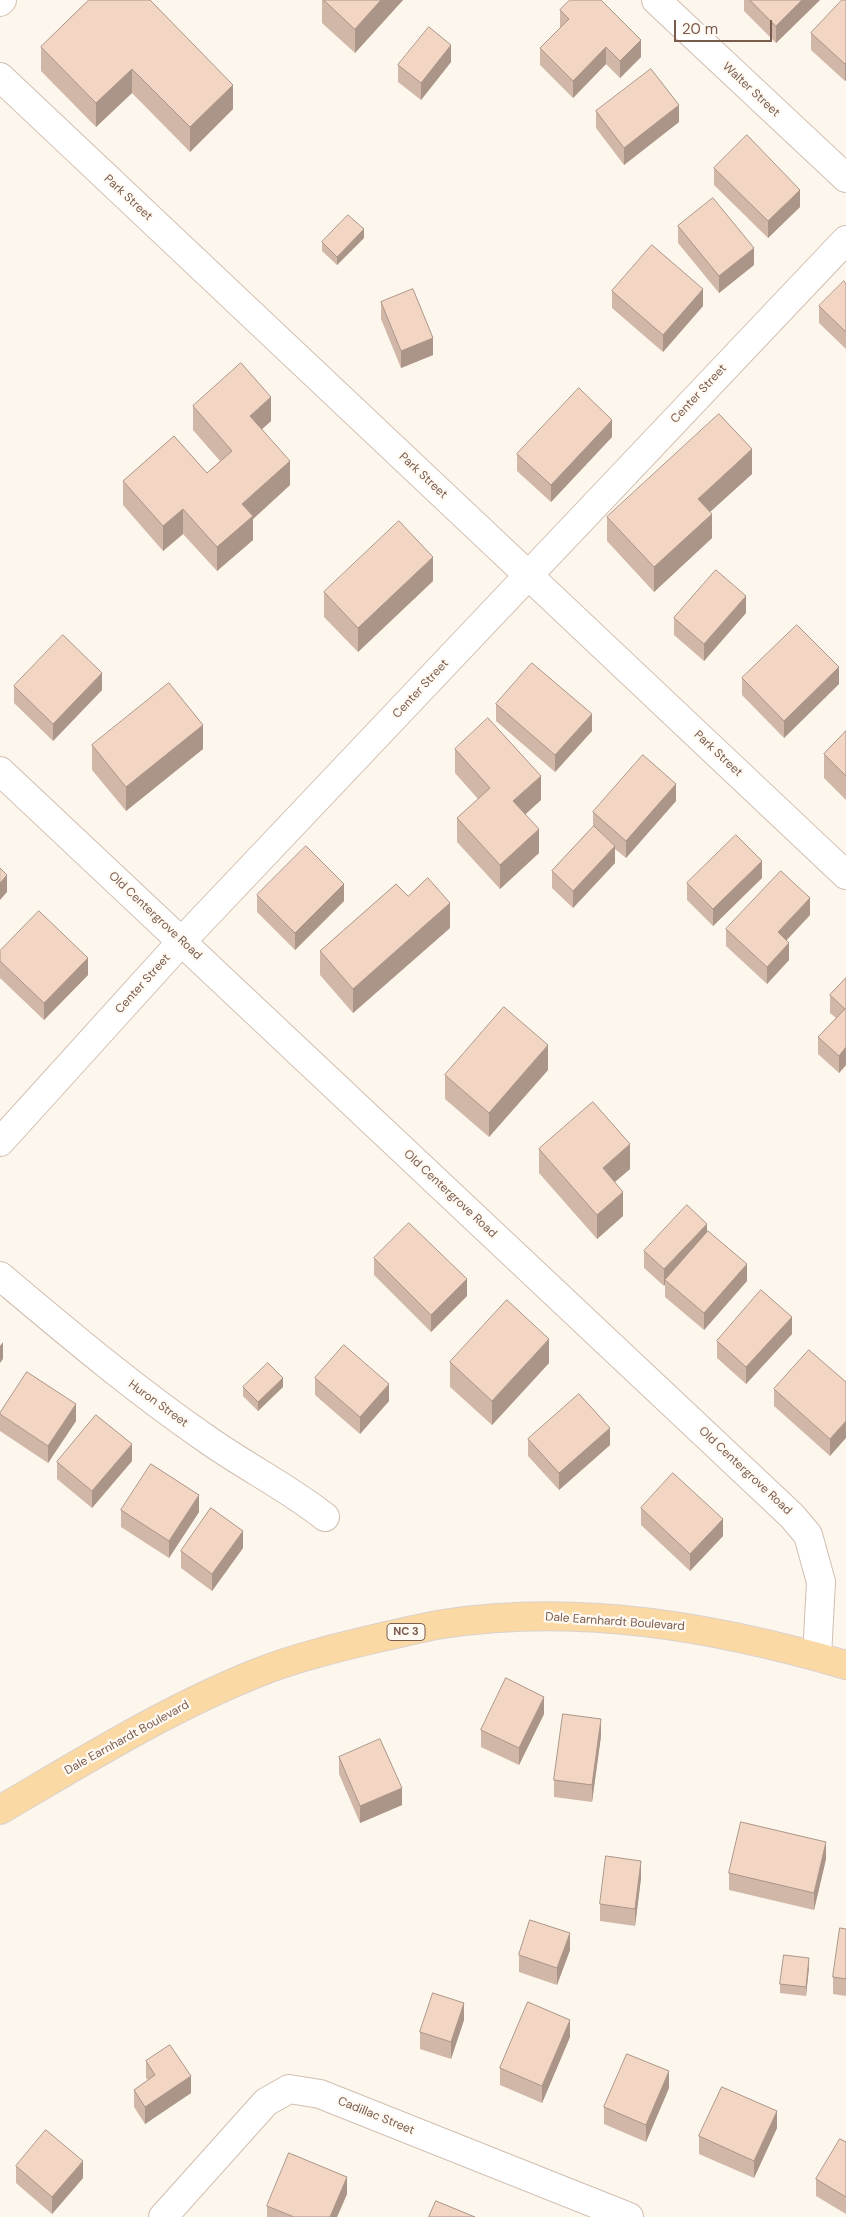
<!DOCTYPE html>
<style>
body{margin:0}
#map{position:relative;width:846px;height:2217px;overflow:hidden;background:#fdf6ec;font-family:"DM Sans",sans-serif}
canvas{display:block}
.scale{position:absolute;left:674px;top:20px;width:98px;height:22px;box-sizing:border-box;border:2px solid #7a5c4d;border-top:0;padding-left:6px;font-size:15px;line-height:18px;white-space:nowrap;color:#7a5c4d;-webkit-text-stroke:4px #fffaf3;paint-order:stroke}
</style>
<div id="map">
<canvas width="846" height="2217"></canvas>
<div class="scale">20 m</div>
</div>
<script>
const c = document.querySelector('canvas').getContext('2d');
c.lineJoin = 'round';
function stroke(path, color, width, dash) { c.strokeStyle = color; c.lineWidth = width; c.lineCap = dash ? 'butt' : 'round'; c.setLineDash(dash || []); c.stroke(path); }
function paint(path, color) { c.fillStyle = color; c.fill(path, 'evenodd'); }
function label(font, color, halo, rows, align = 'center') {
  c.font = font + ' "DM Sans",sans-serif'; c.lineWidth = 4.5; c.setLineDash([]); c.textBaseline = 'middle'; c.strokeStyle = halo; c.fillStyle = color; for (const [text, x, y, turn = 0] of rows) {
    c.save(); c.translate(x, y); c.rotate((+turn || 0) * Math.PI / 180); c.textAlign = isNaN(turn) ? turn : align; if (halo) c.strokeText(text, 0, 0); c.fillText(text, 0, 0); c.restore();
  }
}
const minor = new Path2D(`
 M 656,0 L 846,178
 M 0,2 L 2,0
 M 0,77 L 846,875
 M 0,771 L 792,1516 L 808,1535 L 821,1582 L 817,1656
 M 0,1142 L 182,941 L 846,240
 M 0,1276 C 68,1333 135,1390 208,1440 C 246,1467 289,1488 325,1517
 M 163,2217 L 266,2102 L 289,2089 L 320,2094 L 629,2217`);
const major = new Path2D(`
 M 0,1810 C 84,1761 167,1709 257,1673 C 297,1657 340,1647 382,1637 C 402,1633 423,1627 443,1624 C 579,1603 716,1627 846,1665`);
const wall = new Path2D(`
 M 89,0 L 233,109 L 190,152 L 132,93 L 96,127 L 41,71 L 41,47 Z
 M 322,0 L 403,0 L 355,53 L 322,23 Z
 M 744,0 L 820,0 L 776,43 L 744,11 Z
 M 846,0 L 846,80 L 845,81 L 811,50 L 811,33 Z
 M 560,10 L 641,57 L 620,78 L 606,64 L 573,98 L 540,65 L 540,48 L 561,28 L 560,27 Z
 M 451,62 L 421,100 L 398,82 L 398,65 Z
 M 596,111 L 679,122 L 624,165 L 596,128 Z
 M 714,168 L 800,207 L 768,238 L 714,185 Z
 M 678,226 L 754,265 L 719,293 L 678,243 Z
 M 364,238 L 337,265 L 322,251 L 322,242 Z
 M 846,284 L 846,349 L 819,323 L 819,306 Z
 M 612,291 L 703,306 L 663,352 L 612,308 Z
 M 381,302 L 433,355 L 401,368 L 381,319 Z
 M 193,406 L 271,421 L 262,429 L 290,485 L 253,519 L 253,540 L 217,571 L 183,534 L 163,551 L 123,505 L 123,481 L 207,473 L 220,461 L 193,430 Z
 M 612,437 L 551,502 L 517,471 L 517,454 Z
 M 752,474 L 710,511 L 712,538 L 654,592 L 607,541 L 607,517 Z
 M 433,581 L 358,652 L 324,617 L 324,592 Z
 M 746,613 L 704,661 L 674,635 L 674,618 Z
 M 742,678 L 839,684 L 784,738 L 742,695 Z
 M 14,686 L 102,690 L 53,741 L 14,703 Z
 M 496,704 L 592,731 L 555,772 L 496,721 Z
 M 846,731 L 846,800 L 824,778 L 824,754 Z
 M 92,745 L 203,749 L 126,811 L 92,770 Z
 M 455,749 L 541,800 L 526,814 L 539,853 L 500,889 L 457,842 L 457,818 L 478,799 L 455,773 Z
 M 676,801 L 626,858 L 615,849 L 615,863 L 573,908 L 552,888 L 552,871 L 593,827 L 593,812 Z
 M 762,878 L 713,926 L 687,900 L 687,883 Z
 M 257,895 L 344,901 L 295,950 L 257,912 Z
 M 408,896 L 450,928 L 353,1013 L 320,975 L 320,951 Z
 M 810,915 L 787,940 L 789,960 L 767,984 L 726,946 L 726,929 Z
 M 0,951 L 88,975 L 44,1020 L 0,978 Z
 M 846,978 L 846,1065 L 839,1073 L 818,1054 L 818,1037 L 836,1018 L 830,1013 L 830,995 Z
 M 548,1070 L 489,1137 L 445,1099 L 445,1075 Z
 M 539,1149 L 630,1169 L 615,1182 L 623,1216 L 597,1239 L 539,1173 Z
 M 707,1232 L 747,1281 L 704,1330 L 665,1297 L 665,1284 L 664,1286 L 644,1268 L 644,1251 Z
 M 374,1258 L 467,1296 L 431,1332 L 374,1275 Z
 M 792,1334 L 746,1384 L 717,1358 L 717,1341 Z
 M 450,1362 L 549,1363 L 492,1425 L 450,1387 Z
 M 315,1378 L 389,1401 L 360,1434 L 315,1395 Z
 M 846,1382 L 830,1456 L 774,1406 L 774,1389 Z
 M 243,1387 L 283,1387 L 258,1411 L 243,1396 Z
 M 0,1413 L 76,1421 L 48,1463 L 0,1431 Z
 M 528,1439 L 610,1445 L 559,1490 L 528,1456 Z
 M 132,1461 L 92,1508 L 57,1479 L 57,1462 Z
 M 641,1508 L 723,1536 L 690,1571 L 641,1525 Z
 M 121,1510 L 199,1512 L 169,1558 L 121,1527 Z
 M 243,1548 L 212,1591 L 181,1568 L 181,1551 Z
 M 544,1714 L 519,1765 L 481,1747 L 481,1730 Z
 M 601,1736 L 592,1802 L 554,1797 L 554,1780 Z
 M 339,1757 L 402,1805 L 360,1823 L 339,1774 Z
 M 826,1859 L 814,1910 L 729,1890 L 729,1873 Z
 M 641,1878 L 635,1926 L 600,1921 L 600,1904 Z
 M 846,1929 L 846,1996 L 833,1994 L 833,1977 Z
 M 570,1950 L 557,1985 L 519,1972 L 519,1955 Z
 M 809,1967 L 806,1996 L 780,1993 L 780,1984 Z
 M 464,2020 L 451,2059 L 420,2049 L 420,2032 Z
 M 570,2037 L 542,2103 L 500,2085 L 500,2068 Z
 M 146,2061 L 191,2093 L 145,2124 L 134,2107 L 134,2090 L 148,2080 L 146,2078 Z
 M 669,2088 L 646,2142 L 604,2124 L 604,2107 Z
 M 777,2128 L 754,2178 L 699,2154 L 699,2136 Z
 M 846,2142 L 846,2214 L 816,2196 L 816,2179 Z
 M 16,2166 L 83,2178 L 52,2214 L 16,2183 Z
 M 347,2194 L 337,2217 L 267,2217 L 267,2206 Z`);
const shadedWall = new Path2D(`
 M 381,0 L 403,0 L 355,53 L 355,29 Z
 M 802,0 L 820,0 L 776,43 L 776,26 Z
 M 641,40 L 641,57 L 620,78 L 620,61 Z
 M 451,45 L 451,62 L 421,100 L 421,83 Z
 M 606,47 L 606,64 L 573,98 L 573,81 Z
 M 846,62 L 846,80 L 845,81 L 845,64 Z
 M 132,69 L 132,93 L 96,127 L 96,103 Z
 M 233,85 L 233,109 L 190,152 L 190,127 Z
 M 679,105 L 679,122 L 624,165 L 624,148 Z
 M 800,190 L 800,207 L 768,238 L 768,221 Z
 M 364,229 L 364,238 L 337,265 L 337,257 Z
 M 754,248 L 754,265 L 719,293 L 719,276 Z
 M 703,289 L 703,306 L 663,352 L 663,335 Z
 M 433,338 L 433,355 L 401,368 L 401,351 Z
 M 271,397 L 271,421 L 250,440 L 250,416 Z
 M 612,420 L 612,437 L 551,502 L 551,485 Z
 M 752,449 L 752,474 L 698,523 L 698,499 Z
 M 290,461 L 290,485 L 253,519 L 253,540 L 217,571 L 217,547 L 242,504 Z
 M 183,509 L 183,534 L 163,551 L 163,526 Z
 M 712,514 L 712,538 L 654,592 L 654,567 Z
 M 433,557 L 433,581 L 358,652 L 358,628 Z
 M 746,596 L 746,613 L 704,661 L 704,644 Z
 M 839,667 L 839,684 L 784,738 L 784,721 Z
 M 102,673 L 102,690 L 53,741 L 53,724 Z
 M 592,714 L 592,731 L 555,772 L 555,755 Z
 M 203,725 L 203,749 L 126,811 L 126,787 Z
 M 541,776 L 541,800 L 513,825 L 513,801 Z
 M 676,784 L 676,801 L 626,858 L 626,841 Z
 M 539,829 L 539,853 L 500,889 L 500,865 Z
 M 615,846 L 615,863 L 573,908 L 573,891 Z
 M 762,861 L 762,878 L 713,926 L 713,909 Z
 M 7,875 L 7,892 L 0,900 L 0,883 Z
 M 344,884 L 344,901 L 295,950 L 295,933 Z
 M 810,898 L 810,915 L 778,949 L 778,932 Z
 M 450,903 L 450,928 L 353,1013 L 353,989 Z
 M 789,943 L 789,960 L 767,984 L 767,967 Z
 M 88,958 L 88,975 L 44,1020 L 44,1003 Z
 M 548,1045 L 548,1070 L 489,1137 L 489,1113 Z
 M 846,1047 L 846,1065 L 839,1073 L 839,1056 Z
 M 630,1144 L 630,1169 L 603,1192 L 603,1168 Z
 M 623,1192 L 623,1216 L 597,1239 L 597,1215 Z
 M 707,1224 L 707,1241 L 665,1280 L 665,1284 L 664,1286 L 664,1269 Z
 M 747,1264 L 747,1281 L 704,1330 L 704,1313 Z
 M 467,1279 L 467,1296 L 431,1332 L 431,1315 Z
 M 792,1317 L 792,1334 L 746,1384 L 746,1367 Z
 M 549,1339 L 549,1363 L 492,1425 L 492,1401 Z
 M 3,1342 L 3,1359 L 0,1363 L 0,1346 Z
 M 283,1378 L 283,1387 L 258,1411 L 258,1402 Z
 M 389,1384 L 389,1401 L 360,1434 L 360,1417 Z
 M 76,1404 L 76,1421 L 48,1463 L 48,1446 Z
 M 846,1421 L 846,1438 L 830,1456 L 830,1439 Z
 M 610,1428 L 610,1445 L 559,1490 L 559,1473 Z
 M 132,1444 L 132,1461 L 92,1508 L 92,1491 Z
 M 199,1495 L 199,1512 L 169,1558 L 169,1541 Z
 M 723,1519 L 723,1536 L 690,1571 L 690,1554 Z
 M 243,1531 L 243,1548 L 212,1591 L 212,1574 Z
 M 544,1697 L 544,1714 L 519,1765 L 519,1748 Z
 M 601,1719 L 601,1736 L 592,1802 L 592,1785 Z
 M 402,1788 L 402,1805 L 360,1823 L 360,1806 Z
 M 826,1842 L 826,1859 L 814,1910 L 814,1893 Z
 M 641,1861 L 641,1878 L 635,1926 L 635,1909 Z
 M 570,1933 L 570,1950 L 557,1985 L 557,1968 Z
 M 809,1958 L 809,1967 L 806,1996 L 806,1987 Z
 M 464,2003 L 464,2020 L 451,2059 L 451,2042 Z
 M 570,2020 L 570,2037 L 542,2103 L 542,2086 Z
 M 669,2071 L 669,2088 L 646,2142 L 646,2125 Z
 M 191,2076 L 191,2093 L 145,2124 L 145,2107 Z
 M 777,2111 L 777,2128 L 754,2178 L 754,2161 Z
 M 83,2161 L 83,2178 L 52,2214 L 52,2197 Z
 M 347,2177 L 347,2194 L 337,2217 L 330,2217 Z`);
const building = new Path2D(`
 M 89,0 L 150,0 L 233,85 L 190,127 L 132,69 L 96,103 L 41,47 Z
 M 324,0 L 381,0 L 355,29 Z
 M 570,0 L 601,0 L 641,40 L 620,61 L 606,47 L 573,81 L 540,48 L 569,19 L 560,10 Z
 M 750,0 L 802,0 L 776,26 Z
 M 842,0 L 846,0 L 846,62 L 845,64 L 811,33 Z
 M 429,27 L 451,45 L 421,83 L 398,65 Z
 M 651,69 L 679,105 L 624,148 L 596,111 Z
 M 747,135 L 800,190 L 768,221 L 714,168 Z
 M 713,198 L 754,248 L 719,276 L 678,226 Z
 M 348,215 L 364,229 L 337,257 L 322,242 Z
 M 652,245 L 703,289 L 663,335 L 612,291 Z
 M 844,281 L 846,284 L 846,332 L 819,306 Z
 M 413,289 L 433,338 L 401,351 L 381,302 Z
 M 241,363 L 271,397 L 250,416 L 290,461 L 242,504 L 253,516 L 217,547 L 183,509 L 163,526 L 123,481 L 174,436 L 207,473 L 232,451 L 193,406 Z
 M 579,388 L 612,420 L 551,485 L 517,454 Z
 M 719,414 L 752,449 L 698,499 L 712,514 L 654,567 L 607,517 Z
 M 399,521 L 433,557 L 358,628 L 324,592 Z
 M 716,570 L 746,596 L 704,644 L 674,618 Z
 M 797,625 L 839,667 L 784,721 L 742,678 Z
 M 63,635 L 102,673 L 53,724 L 14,686 Z
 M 532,663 L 592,714 L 555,755 L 496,704 Z
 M 169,683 L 203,725 L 126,787 L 92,745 Z
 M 488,718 L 541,776 L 513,801 L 539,829 L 500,865 L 457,818 L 490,788 L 455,749 Z
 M 846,731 L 846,776 L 824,754 Z
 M 643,755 L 676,784 L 626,841 L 593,812 Z
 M 594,826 L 615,846 L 573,891 L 552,871 Z
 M 736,835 L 762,861 L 713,909 L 687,883 Z
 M 306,846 L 344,884 L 295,933 L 257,895 Z
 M 0,868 L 7,875 L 0,883 Z
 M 781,871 L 810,898 L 778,932 L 789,943 L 767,967 L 726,929 Z
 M 428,878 L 450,903 L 353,989 L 320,951 L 396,884 L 408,896 Z
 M 39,911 L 88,958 L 44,1003 L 0,961 L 0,951 Z
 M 846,978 L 846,1047 L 839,1056 L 818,1037 L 845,1009 L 830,995 Z
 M 504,1007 L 548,1045 L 489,1113 L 445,1075 Z
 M 593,1102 L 630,1144 L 603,1168 L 623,1192 L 597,1215 L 539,1149 Z
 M 687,1205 L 707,1224 L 664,1269 L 644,1251 Z
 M 409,1223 L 467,1279 L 431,1315 L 374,1258 Z
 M 708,1231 L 747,1264 L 704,1313 L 665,1280 Z
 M 761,1290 L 792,1317 L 746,1367 L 717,1341 Z
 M 507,1300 L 549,1339 L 492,1401 L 450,1362 Z
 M 344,1345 L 389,1384 L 360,1417 L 315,1378 Z
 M 809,1350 L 846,1382 L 846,1421 L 830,1439 L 774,1389 Z
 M 268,1363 L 283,1378 L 258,1402 L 243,1387 Z
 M 27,1372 L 76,1404 L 48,1446 L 0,1414 L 0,1413 Z
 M 579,1394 L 610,1428 L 559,1473 L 528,1439 Z
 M 96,1415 L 132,1444 L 92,1491 L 57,1462 Z
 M 151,1464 L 199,1495 L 169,1541 L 121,1510 Z
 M 673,1473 L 723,1519 L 690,1554 L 641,1508 Z
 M 211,1508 L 243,1531 L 212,1574 L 181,1551 Z
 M 506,1678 L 544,1697 L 519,1748 L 481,1730 Z
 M 563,1714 L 601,1719 L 592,1785 L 554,1780 Z
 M 380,1739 L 402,1788 L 360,1806 L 339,1757 Z
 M 741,1822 L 826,1842 L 814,1893 L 729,1873 Z
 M 606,1856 L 641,1861 L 635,1909 L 600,1904 Z
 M 530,1920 L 570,1933 L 557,1968 L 519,1955 Z
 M 840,1928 L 846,1929 L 846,1979 L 833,1977 Z
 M 784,1955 L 809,1958 L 806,1987 L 780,1984 Z
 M 433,1993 L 464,2003 L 451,2042 L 420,2032 Z
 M 528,2002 L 570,2020 L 542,2086 L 500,2068 Z
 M 170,2045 L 191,2076 L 145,2107 L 134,2090 L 155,2075 L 146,2061 Z
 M 627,2054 L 669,2071 L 646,2125 L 604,2107 Z
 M 722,2087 L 777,2111 L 754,2161 L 699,2136 Z
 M 46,2130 L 83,2161 L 52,2197 L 16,2166 Z
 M 840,2139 L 846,2142 L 846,2197 L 816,2179 Z
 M 289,2153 L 347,2177 L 330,2217 L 294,2217 L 267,2206 Z
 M 436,2201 L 475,2217 L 429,2217 Z`);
const shields = [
 [406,1632,38]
];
const shieldNames = [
 ["NC 3",406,1632]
];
const streetNames = [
 ["Walter Street",751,90,43],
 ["Park Street",128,198,43],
 ["Center Street",699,394,-47],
 ["Park Street",423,476,43],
 ["Center Street",421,689,-47],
 ["Park Street",718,754,43],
 ["Old Centergrove Road",155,916,43],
 ["Center Street",143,984,-48],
 ["Old Centergrove Road",450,1194,43],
 ["Huron Street",158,1404,36],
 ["Old Centergrove Road",745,1471,43],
 ["Dale Earnhardt Boulevard",615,1622,4],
 ["Dale Earnhardt Boulevard",127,1738,-29],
 ["Cadillac Street",376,2116,22]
];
stroke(minor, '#d1beb0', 30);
stroke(major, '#dad1cd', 30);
stroke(minor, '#fff', 28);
stroke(major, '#fbd9a5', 28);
paint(wall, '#d1b7a8');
paint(shadedWall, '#aa9588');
paint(building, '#f3d5c3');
stroke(building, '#aa9588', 1);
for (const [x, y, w] of shields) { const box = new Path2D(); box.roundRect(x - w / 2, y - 8.5, w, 17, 4); c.fillStyle = '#fffaf3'; c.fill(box); stroke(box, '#7a5c4d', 1); }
label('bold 11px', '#7a5c4d', null, shieldNames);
label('12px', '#7a5c4d', '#fffaf3', streetNames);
</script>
